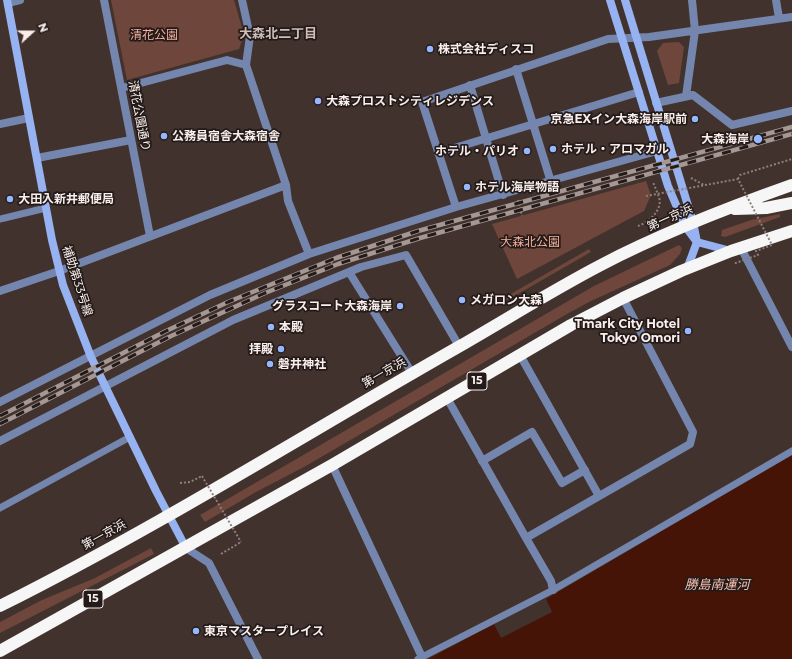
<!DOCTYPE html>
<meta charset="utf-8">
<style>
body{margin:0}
#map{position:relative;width:792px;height:659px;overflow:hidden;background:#42322d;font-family:Montserrat,sans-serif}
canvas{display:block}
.north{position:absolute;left:12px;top:12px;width:40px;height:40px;-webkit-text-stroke:3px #231b19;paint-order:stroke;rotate:69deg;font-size:11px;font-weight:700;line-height:16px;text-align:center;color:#f9eeeb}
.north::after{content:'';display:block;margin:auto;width:14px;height:18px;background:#f9eeeb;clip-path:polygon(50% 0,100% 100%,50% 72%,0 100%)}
</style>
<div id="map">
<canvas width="792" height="659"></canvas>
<div class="north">N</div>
</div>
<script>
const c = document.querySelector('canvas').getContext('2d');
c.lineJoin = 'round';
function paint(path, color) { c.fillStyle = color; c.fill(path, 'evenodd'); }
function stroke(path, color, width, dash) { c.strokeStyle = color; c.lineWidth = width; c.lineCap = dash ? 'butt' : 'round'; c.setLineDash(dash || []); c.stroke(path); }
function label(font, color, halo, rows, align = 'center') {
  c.font = font + ' Montserrat,"Noto Sans JP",sans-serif'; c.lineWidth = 3.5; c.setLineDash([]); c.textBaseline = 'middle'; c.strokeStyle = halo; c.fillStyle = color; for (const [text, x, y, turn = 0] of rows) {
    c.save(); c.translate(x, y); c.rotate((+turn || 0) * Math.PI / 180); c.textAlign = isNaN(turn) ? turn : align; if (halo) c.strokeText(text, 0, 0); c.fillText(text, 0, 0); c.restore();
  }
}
const green = new Path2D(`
 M 111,0 L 234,0 L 244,35 L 239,49 L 127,80 Z
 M 679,42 L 684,47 L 679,83 L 668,85 L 657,51 L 663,43 Z
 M 646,181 L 651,195 L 644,211 L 517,279 L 492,224 Z
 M 780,214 L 780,217 L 725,237 L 721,236 L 722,230 L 751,220 Z
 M 679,245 L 682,248 L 680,254 L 670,265 L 591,301 L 567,314 L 304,467 L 256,492 L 205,522 L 200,515 L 594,286 Z
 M 589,249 L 591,252 L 497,306 L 495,303 Z
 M 151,548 L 154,554 L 0,633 L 0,622 L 42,600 L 95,578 Z`);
const water = new Path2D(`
 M 792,455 L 792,659 L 428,659 L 494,624 L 501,638 L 552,612 L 546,599 Z`);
const path = new Path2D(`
 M 691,178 L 704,185
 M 738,179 L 740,175 L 792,159
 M 518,200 L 522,216
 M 638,226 C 649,222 663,210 659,197 C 657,192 655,187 653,182
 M 330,258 L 334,269
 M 180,483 L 190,482 L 202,476
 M 221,554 L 241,542`);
const lane = new Path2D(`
 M 0,219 L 46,208
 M 0,508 L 130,437
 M 418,659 L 553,590 L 792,451`);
const street = new Path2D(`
 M 104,0 L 150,236
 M 242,0 L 250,36 L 246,65 L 286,185 L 288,201 L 309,254 L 456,207 L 657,151
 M 776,0 L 779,18
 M 8,3 L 20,0
 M 516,69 L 551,182
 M 470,85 L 503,195
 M 122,88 L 227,60 L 246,65
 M 686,96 L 695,31 L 692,0
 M 656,103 L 693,95 L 732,125 L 792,111
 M 0,124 L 29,118
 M 438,153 L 639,92
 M 37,158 L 131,140
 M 456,207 L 422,102 L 608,39 L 649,37 L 792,17
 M 741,248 L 792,347
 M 349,272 L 412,373
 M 0,291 L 59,271 L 286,185
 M 520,355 L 599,496
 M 447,398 L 526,538 L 690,444 L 693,432 L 623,298
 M 0,402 L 210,295 L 309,254
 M 0,441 L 233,320 L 361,267 L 406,255 L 459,346
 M 482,461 L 532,432 L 562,483 L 585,470
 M 332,465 L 422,657
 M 526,538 L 551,581 L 553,590
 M 186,548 L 209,563 L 258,659`);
const secondary = new Path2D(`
 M 7,0 L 52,240 L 63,285 L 91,357 L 156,491 L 186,548
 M 610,0 L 668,186 L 685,226 L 697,242 L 731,251
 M 625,0 L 693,222 L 697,242 L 687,269`);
const highway = new Path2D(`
 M 735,209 L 766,208 L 792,203
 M 0,606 C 158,527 307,433 460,346 C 507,319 553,290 601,265 C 662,233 727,208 792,185
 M 0,651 L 332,465 L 571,325 L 623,298 L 681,271 L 731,251 L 792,231`);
const rail = new Path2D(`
 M 0,416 L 166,331 L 228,302 L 336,258 L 418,231 L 792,127
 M 0,424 L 169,337 L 265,293 L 338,264 L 420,238 L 792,134`);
const pathBridge = new Path2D(`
 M 646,196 L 738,179 L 772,245 L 756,251 L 758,255 L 733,264
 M 202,476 L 241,542`);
const markers = [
 [430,49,4,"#96b6fd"],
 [318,101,4,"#96b6fd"],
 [695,119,4,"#96b6fd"],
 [164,136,4,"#96b6fd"],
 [758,139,5,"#96b6fd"],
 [553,149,4,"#96b6fd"],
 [527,151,4,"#96b6fd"],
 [467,187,4,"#96b6fd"],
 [10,199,4,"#96b6fd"],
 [462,300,4,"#96b6fd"],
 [400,306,4,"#96b6fd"],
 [271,327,4,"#96b6fd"],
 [688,331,4,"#96b6fd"],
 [281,349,4,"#96b6fd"],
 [270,364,4,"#96b6fd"],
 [196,631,4,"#96b6fd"]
];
const shields = [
 [477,381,20],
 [93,599,20]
];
const shieldNames = [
 ["15",477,381],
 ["15",93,599]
];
const parkNames = [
 ["清花公園",154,35],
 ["大森北公園",530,242]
];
const poiNames = [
 ["株式会社ディスコ",438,49],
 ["大森プロストシティレジデンス",326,101],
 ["京急EXイン大森海岸駅前",687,119,"right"],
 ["公務員宿舎大森宿舎",172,136],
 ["大森海岸",749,139,"right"],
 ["ホテル・アロマガル",561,149],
 ["ホテル・パリオ",519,151,"right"],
 ["ホテル海岸物語",475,187],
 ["大田入新井郵便局",18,199],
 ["メガロン大森",470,300],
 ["グラスコート大森海岸",392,306,"right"],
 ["Tmark City Hotel",680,324,"right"],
 ["Tokyo Omori",680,338,"right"],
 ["本殿",279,327],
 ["拝殿",273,349,"right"],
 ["磐井神社",278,364],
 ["東京マスタープレイス",204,631]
];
const streetNames = [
 ["清花公園通り",139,116,79],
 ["第一京浜",670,218,-24],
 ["補助第33号線",77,281,72],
 ["第一京浜",384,373,-30],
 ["第一京浜",104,535,-29]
];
const neighbourhoodNames = [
 ["大森北二丁目",278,34]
];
const waterNames = [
 ["勝島南運河",717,585]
];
paint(green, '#6e463b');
paint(water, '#461407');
stroke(path, '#8d7f7b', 2, [2, 2]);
stroke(lane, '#7486ad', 7);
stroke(street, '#7486ad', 8);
stroke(secondary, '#96b2f1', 8);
stroke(highway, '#f6f6f6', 12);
stroke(rail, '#a59894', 4.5);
stroke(rail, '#231b19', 3, [9]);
stroke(pathBridge, '#8d7f7b', 2, [2, 2]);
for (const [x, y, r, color] of markers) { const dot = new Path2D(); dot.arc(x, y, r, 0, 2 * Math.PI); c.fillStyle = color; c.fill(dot); stroke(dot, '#231b19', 1.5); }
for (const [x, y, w] of shields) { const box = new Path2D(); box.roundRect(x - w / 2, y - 9, w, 18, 3); c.fillStyle = '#231b19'; c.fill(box); stroke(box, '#f9eeeb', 1); }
label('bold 11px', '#f9eeeb', null, shieldNames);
label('12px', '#f7b09c', '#231b19', parkNames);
label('bold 12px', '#f9eeeb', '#231b19', poiNames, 'left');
label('12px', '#f9eeeb', '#231b19', streetNames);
label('bold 13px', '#d0bcb7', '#231b19', neighbourhoodNames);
label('italic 13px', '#f5beaf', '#231b19', waterNames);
</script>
